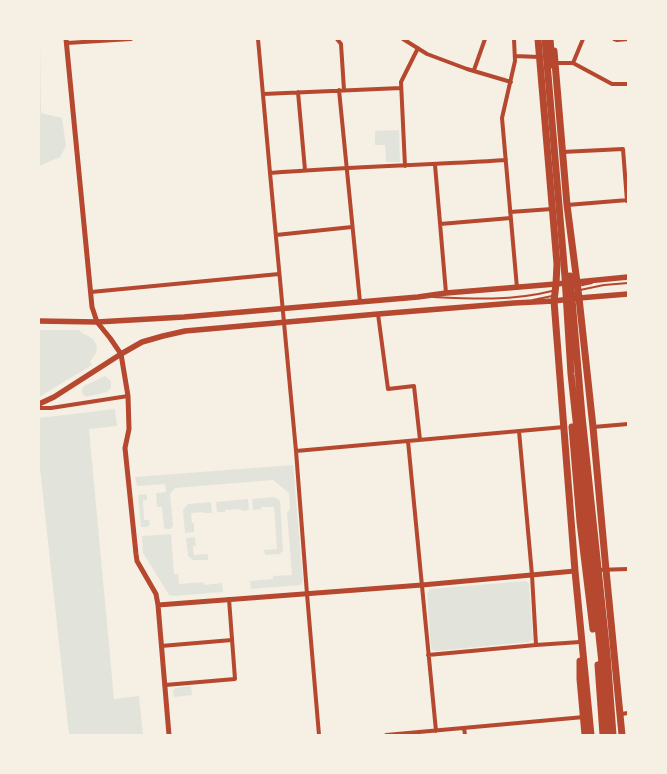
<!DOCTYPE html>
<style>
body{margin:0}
#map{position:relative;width:667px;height:774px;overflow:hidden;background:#f6efe4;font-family:"PT Sans",sans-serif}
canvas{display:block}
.frame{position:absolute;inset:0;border:40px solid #f6efe4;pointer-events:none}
</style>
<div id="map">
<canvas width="667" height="774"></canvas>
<div class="frame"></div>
</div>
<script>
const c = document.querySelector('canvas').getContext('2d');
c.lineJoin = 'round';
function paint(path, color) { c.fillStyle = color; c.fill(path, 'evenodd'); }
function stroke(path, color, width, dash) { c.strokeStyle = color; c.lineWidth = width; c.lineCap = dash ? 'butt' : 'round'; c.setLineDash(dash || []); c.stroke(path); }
const green = new Path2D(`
 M 39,39 L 40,39 L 41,113 L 62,118 L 66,146 L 60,157 L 39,166 Z
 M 399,130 L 400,162 L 386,162 L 385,145 L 375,145 L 375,131 Z
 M 39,330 L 79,330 C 82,334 85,334 90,337 C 100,344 98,354 90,361 L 92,365 L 39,397 Z
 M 105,376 L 111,381 L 111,388 L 107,392 L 86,397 C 82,395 82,392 82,389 L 84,386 Z
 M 115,409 L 117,426 L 89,429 L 114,699 L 139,696 L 143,735 L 69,735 L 39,459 L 39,418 Z
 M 293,465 L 303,582 L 301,585 L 251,589 L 250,581 L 273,579 L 273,576 L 292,575 L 287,513 L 290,509 L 289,493 L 273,480 L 175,488 L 170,494 L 173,525 L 171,529 L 166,529 L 164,528 L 162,507 L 157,507 L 156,495 L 157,493 L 166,492 L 165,484 L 137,486 L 135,477 Z
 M 145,494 L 147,496 L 147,500 L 143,500 L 144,520 L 149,520 L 150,524 L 147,527 L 141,527 L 138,495 Z
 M 275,497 L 280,501 L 283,550 L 280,554 L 265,555 L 264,550 L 277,549 L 274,507 L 261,507 L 261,509 L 253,510 L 252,499 Z
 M 248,499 L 249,510 L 242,511 L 241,509 L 225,510 L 225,512 L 217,512 L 216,502 Z
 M 211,502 L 212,513 L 204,513 L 204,512 L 191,513 L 192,523 L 194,523 L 194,532 L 185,533 L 183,510 L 188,504 Z
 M 171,534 L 174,574 L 178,574 L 179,584 L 203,582 L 204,585 L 222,583 L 223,592 L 173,596 L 169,595 L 143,553 L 142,536 Z
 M 195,537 L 196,546 L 193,546 L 194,555 L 208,554 L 208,560 L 193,560 L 188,556 L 186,538 Z
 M 525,581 L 529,583 L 533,639 L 529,642 L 435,651 L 431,649 L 427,593 L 430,589 Z
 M 191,686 L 192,695 L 174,697 L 173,690 L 176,688 Z`);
const service = new Path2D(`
 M 578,286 L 592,283
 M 580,290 L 604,285 L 628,283
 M 433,297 C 473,299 513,301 552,291
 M 533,300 L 552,296`);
const minor = new Path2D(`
 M 258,39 L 270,173 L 296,451 L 307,594 L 319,735
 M 337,39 L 341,44 L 344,90
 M 403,39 L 427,54 L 467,69 L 511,82
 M 514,39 L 515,61 L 502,118 L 517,288
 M 583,39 L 573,63 L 612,84 L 628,84
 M 614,39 L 617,40 L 628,39
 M 67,43 L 131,39
 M 515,56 L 539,57
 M 555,63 L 573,63
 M 474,70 L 485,39
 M 339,90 L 360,302
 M 298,92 L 305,170
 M 263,94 L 401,88
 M 562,152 L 623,149 L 627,201
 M 435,165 L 446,293
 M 405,166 L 401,82 L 418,48
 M 270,173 C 348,167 427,165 506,160
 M 567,205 L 628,200
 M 510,212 L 552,209
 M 440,224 L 511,218
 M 276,235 L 352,227
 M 91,292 L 279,274
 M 378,314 L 388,389 L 414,386 L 420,440
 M 39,408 L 51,408 L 128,396
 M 593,427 L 628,424
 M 519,431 L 532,575 L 536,645
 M 408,441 L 436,731
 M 296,451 L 564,427
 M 596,570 L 628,569
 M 161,646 L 232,640
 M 428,655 L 536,645 L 580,642
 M 165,685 L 235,679 L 229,599
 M 621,714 L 628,713
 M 464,728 L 465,735
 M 386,735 L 584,717`);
const tertiary = new Path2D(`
 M 66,39 L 92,307 L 97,322 L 110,338 L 121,354 L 128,396 L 129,429 L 125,448 L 136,554 L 137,561 L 156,594 L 158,605 L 169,735
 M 158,605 L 422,585 L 575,571`);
const secondary = new Path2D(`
 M 39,321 L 97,322 L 184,317 L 418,297 L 446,293 L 556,284 L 628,277
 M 39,404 L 54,397 L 121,354 L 142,342 L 163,336 L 185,331 L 378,314 L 514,303 L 554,301 L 579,298 L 628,294`);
const trunk = new Path2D(`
 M 538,39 L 557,264 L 556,284 L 554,301 L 575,571 L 591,735
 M 554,51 L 567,205 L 579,298 L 593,427 L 606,570 L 622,735
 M 580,661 L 580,679 L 585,735`);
const motorway = new Path2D(`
 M 545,39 L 565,277 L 571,374 L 601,654 L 606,701 L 608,735
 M 550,39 L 552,65
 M 570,276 L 582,416 L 607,654 L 613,735
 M 572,427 L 580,522 L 593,629
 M 598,665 L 603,735`);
paint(green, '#e2e4dc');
stroke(service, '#b5482f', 2);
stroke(minor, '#b5482f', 4);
stroke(tertiary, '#b5482f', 5);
stroke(secondary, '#b5482f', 5.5);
stroke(trunk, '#b5482f', 7);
stroke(motorway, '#b5482f', 7);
</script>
